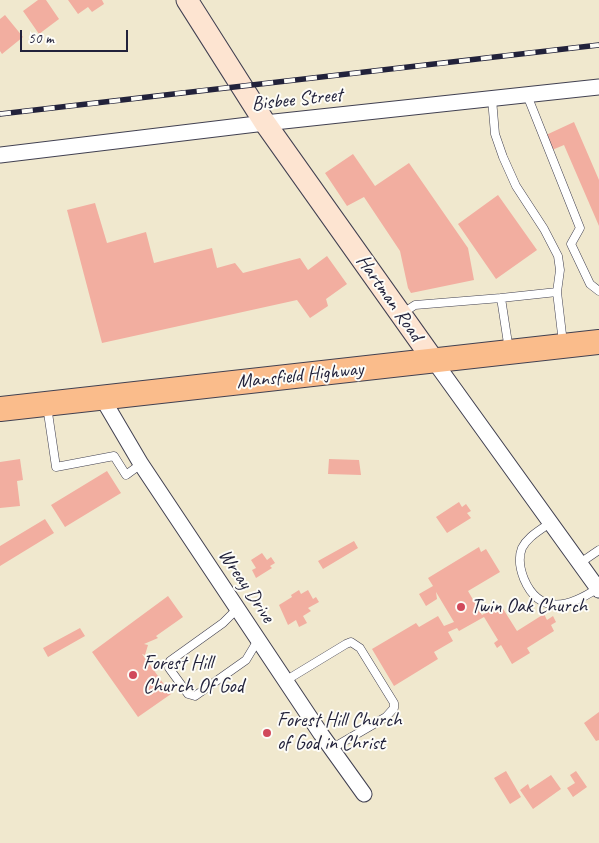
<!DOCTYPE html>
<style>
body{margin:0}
#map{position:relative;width:599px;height:843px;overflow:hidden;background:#f0e8ce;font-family:Caveat,sans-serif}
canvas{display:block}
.scale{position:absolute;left:20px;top:30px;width:108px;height:22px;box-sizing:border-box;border:2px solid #22223b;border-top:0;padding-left:6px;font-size:15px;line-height:18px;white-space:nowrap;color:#22223b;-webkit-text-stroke:4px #fdfcf7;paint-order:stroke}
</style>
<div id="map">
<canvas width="599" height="843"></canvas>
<div class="scale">50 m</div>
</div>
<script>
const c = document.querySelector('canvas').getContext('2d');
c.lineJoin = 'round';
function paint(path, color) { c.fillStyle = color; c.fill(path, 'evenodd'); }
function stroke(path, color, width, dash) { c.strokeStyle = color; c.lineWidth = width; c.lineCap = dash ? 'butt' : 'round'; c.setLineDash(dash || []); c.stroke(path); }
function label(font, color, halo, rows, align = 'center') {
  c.font = font + ' Caveat,sans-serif'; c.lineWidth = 4; c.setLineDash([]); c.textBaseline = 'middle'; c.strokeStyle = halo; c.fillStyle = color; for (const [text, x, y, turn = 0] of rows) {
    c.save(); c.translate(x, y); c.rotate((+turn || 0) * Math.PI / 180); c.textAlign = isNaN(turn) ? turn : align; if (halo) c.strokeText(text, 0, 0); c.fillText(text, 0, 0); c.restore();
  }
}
const building = new Path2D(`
 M 38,0 L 46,0 L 59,19 L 39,34 L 23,11 Z
 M 68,0 L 102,0 L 104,4 L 92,12 L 88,7 L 78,14 Z
 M 5,15 L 23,37 L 2,54 L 0,51 L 0,19 Z
 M 574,122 L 599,180 L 599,226 L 564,145 L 552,150 L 546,135 Z
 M 353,154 L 375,186 L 409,163 L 468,248 L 474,280 L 411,293 L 408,288 L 400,251 L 364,197 L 347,206 L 325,173 Z
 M 498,195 L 537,250 L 496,279 L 458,224 Z
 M 95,203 L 107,243 L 146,232 L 154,263 L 212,248 L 217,268 L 235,263 L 243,273 L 300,258 L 308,270 L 327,256 L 347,284 L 326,299 L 328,306 L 310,318 L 297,300 L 102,343 L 67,210 Z
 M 20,459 L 23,480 L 17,481 L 20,506 L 0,508 L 0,462 Z
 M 329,459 L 359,460 L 361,475 L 328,474 Z
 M 107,471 L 121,493 L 65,527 L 51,505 Z
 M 459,502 L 462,507 L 466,504 L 471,511 L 467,513 L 471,518 L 447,533 L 436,517 Z
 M 45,519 L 54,533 L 0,566 L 0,546 Z
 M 354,541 L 358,548 L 323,569 L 318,561 Z
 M 479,547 L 481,552 L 486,549 L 500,572 L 468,591 L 482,615 L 500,604 L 517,631 L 544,614 L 547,620 L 553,616 L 556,622 L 551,625 L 554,631 L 527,648 L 530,653 L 512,664 L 501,645 L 497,648 L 494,643 L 498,640 L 484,617 L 459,631 L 457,628 L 448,632 L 453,641 L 434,652 L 438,659 L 394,686 L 372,649 L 416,623 L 419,627 L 438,616 L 444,626 L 454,622 L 436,592 L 437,599 L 426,606 L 419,594 L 433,586 L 428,578 Z
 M 262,553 L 267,560 L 271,557 L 275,563 L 270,566 L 272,568 L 256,578 L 252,570 L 256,568 L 251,560 Z
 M 299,590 L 301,594 L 308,590 L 313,599 L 316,597 L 319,602 L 308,608 L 311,611 L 303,616 L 307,623 L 299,627 L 296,620 L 288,625 L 279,605 L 292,597 L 291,595 Z
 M 168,596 L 183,617 L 156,636 L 158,638 L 144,644 L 148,645 L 145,655 L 142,654 L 171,694 L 138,717 L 92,652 Z
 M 80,628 L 85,636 L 48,657 L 43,648 Z
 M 599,712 L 599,740 L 596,741 L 584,723 Z
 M 506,771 L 521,797 L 510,804 L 494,778 Z
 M 576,771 L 587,787 L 573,797 L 567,788 L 575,783 L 570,775 Z
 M 551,775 L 561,789 L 533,809 L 520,790 L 528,784 L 530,789 Z`);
const lane = new Path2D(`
 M 527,95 L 580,228 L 571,244 L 590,284 L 599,291
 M 492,99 L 495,134 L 503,157 L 516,186 L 544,229 L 558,256 L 560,270 L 557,292
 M 501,298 L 557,292 L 563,343
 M 403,313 L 415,305 L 501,298 L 509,350
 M 47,406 L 56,467 L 114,456 L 126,475 L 141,464
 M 551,522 C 541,530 528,536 522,548 C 518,558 520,569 524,579 C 540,617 571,606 598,588
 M 580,563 L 599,550
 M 237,609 L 223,623 L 170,661 L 169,668 L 188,694 L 195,696 L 246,660 L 258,640
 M 285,681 L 346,644 L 351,642 L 360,648 L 394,703 L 394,708 L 386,717 L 331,749`);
const street = new Path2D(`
 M 0,155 L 265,123 L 599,87
 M 434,361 L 599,590
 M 101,396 L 141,464 L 321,734 L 364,794`);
const secondary = new Path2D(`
 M 187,0 L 265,123 L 434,361`);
const primary = new Path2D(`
 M 0,409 L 599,342`);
const rail = new Path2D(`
 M 0,114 L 599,45`);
const markers = [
 [461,607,5,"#d1495b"],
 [133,675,5,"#d1495b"],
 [267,733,5,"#d1495b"]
];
const streetNames = [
 ["Bisbee Street",297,100,-6],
 ["Hartman Road",389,298,55],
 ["Mansfield Highway",300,376,-6],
 ["Wreay Drive",246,586,56]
];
const poiNames = [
 ["Twin Oak Church",471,607],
 ["Forest Hill",143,664],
 ["Church Of God",143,687],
 ["Forest Hill Church",277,721],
 ["of God in Christ",277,744]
];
paint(building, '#f2aea0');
stroke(lane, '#414051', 9);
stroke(street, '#414051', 17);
stroke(secondary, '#414051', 23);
stroke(primary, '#414051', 26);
stroke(lane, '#fff', 8);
stroke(street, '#fff', 15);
stroke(secondary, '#fde4d1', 21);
stroke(primary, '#fabc8b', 24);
stroke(rail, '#22223b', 5.5);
stroke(rail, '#fdfcf7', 4, [11]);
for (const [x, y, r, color] of markers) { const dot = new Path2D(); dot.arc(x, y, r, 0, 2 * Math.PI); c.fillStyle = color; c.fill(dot); stroke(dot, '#fdfcf7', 2); }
label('20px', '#22223b', '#fdfcf7', streetNames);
label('20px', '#22223b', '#fdfcf7', poiNames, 'left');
</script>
